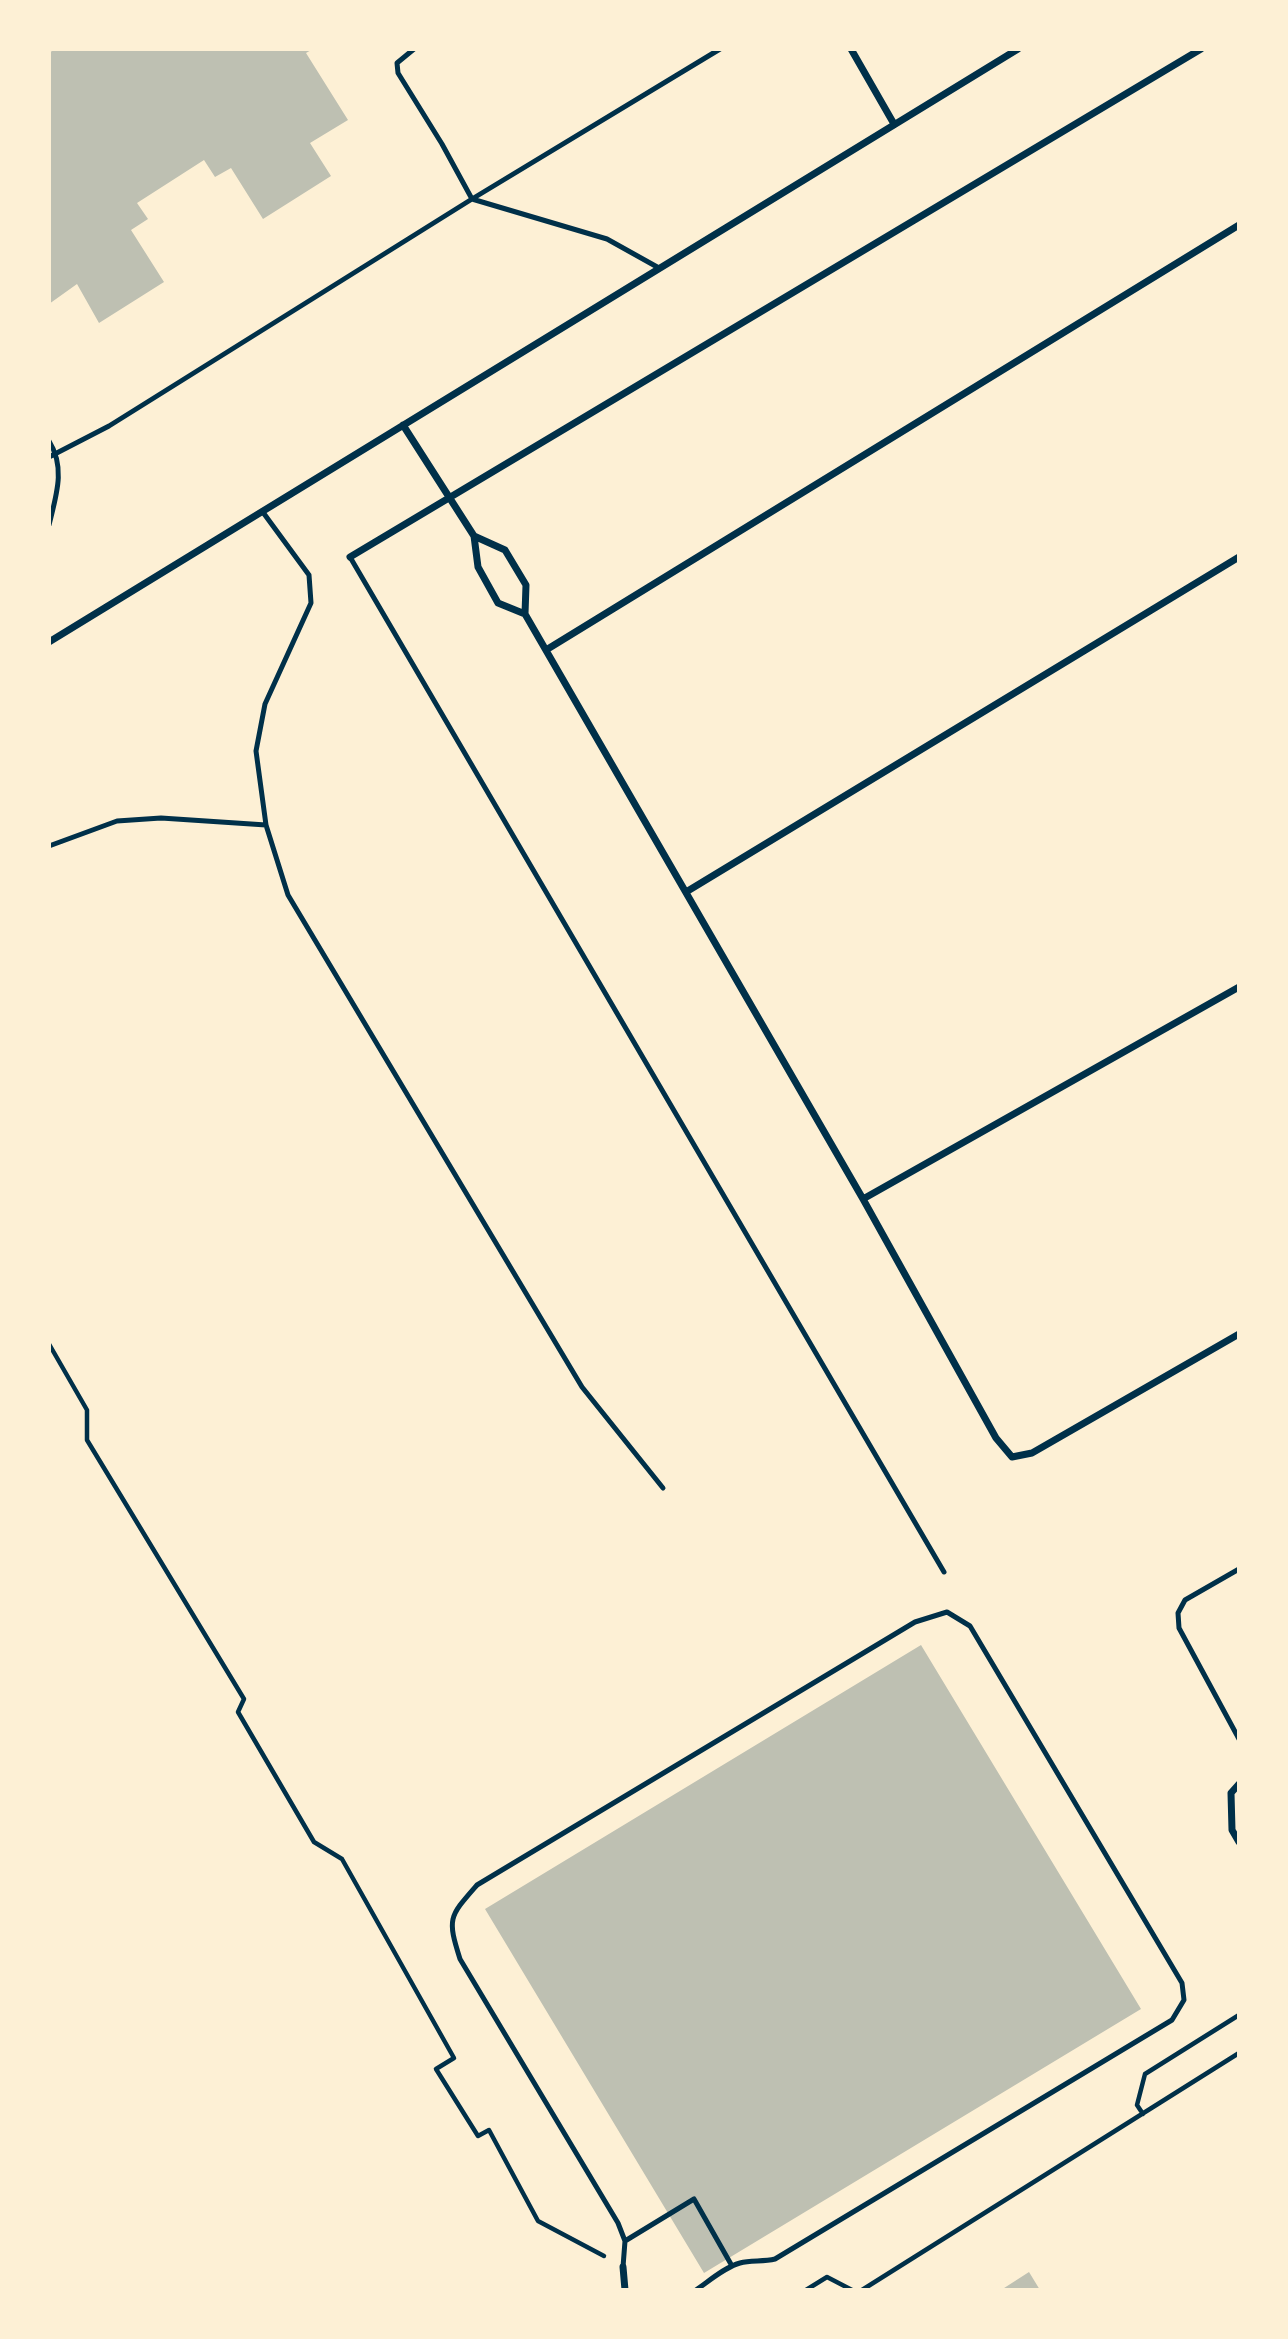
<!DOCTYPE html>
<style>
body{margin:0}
#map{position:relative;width:1288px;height:2339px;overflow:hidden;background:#fdf0d5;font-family:Quicksand,sans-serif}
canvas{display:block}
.frame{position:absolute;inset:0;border:51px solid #fdf0d5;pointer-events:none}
</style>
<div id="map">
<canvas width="1288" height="2339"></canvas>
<div class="frame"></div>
</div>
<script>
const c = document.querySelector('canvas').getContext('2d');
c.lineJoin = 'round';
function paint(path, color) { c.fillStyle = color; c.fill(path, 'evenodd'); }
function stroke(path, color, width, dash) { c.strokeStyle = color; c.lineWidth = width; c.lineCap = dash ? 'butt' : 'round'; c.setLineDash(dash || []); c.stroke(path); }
const building = new Path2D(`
 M 55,49 L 313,49 L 306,53 L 348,120 L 310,143 L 331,176 L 263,219 L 231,168 L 215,177 L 204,160 L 137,203 L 148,219 L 131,230 L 164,282 L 99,323 L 77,284 L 49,304 L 49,53 Z
 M 921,1645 L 1141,2009 L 704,2273 L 485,1909 Z
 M 1029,2272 L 1040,2290 L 1001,2290 Z`);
const path = new Path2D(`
 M 49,1344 L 87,1410 L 87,1440 L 244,1699 L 238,1712 L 314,1842 L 342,1859 L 454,2058 L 436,2069 L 478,2136 L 489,2130 L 538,2221 L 604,2256
 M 1143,2114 L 1137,2105 L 1145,2074 L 1239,2015
 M 806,2290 L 827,2277 L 852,2290
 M 862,2290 L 1239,2053`);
const service = new Path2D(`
 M 414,49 L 397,63 L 398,73 L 442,144 L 472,199 L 607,239 L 659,268
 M 49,441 C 66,468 56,496 49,525
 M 49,457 L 109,426 L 472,199 L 720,49
 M 262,511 L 309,575 L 311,603 L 265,704 L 256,751 L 266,825 L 288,895 L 582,1387 L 663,1488
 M 350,557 L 944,1572
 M 49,846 L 117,821 L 161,818 L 266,825
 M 1239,1569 L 1185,1600 L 1178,1613 L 1179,1628 L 1239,1739
 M 625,2241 L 694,2199 L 732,2266
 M 623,2267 L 625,2241 L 618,2223 L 460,1959 C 447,1918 449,1917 477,1885 L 915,1622 L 947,1612 L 970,1626 L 1182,1983 L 1184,2000 L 1172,2020 L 775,2259 C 763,2262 751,2260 740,2263 C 725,2267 709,2281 696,2290`);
const minor = new Path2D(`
 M 851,49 L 894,124
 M 403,425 L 474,536 L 478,567 L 498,603 L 525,614
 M 474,536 L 505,550 L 526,585 L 525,614 L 863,1199 L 996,1438 L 1012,1457 L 1032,1453 L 1239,1334
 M 350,557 L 1201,49
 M 49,642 L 1018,49
 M 546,650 L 1239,225
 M 686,892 L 1239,557
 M 863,1199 L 1239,987
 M 1239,1784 L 1231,1793 L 1232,1830 L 1239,1842
 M 623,2267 L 625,2290`);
paint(building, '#bec0b2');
stroke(path, '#003049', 4.5);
stroke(service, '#003049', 5);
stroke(minor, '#003049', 7);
</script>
